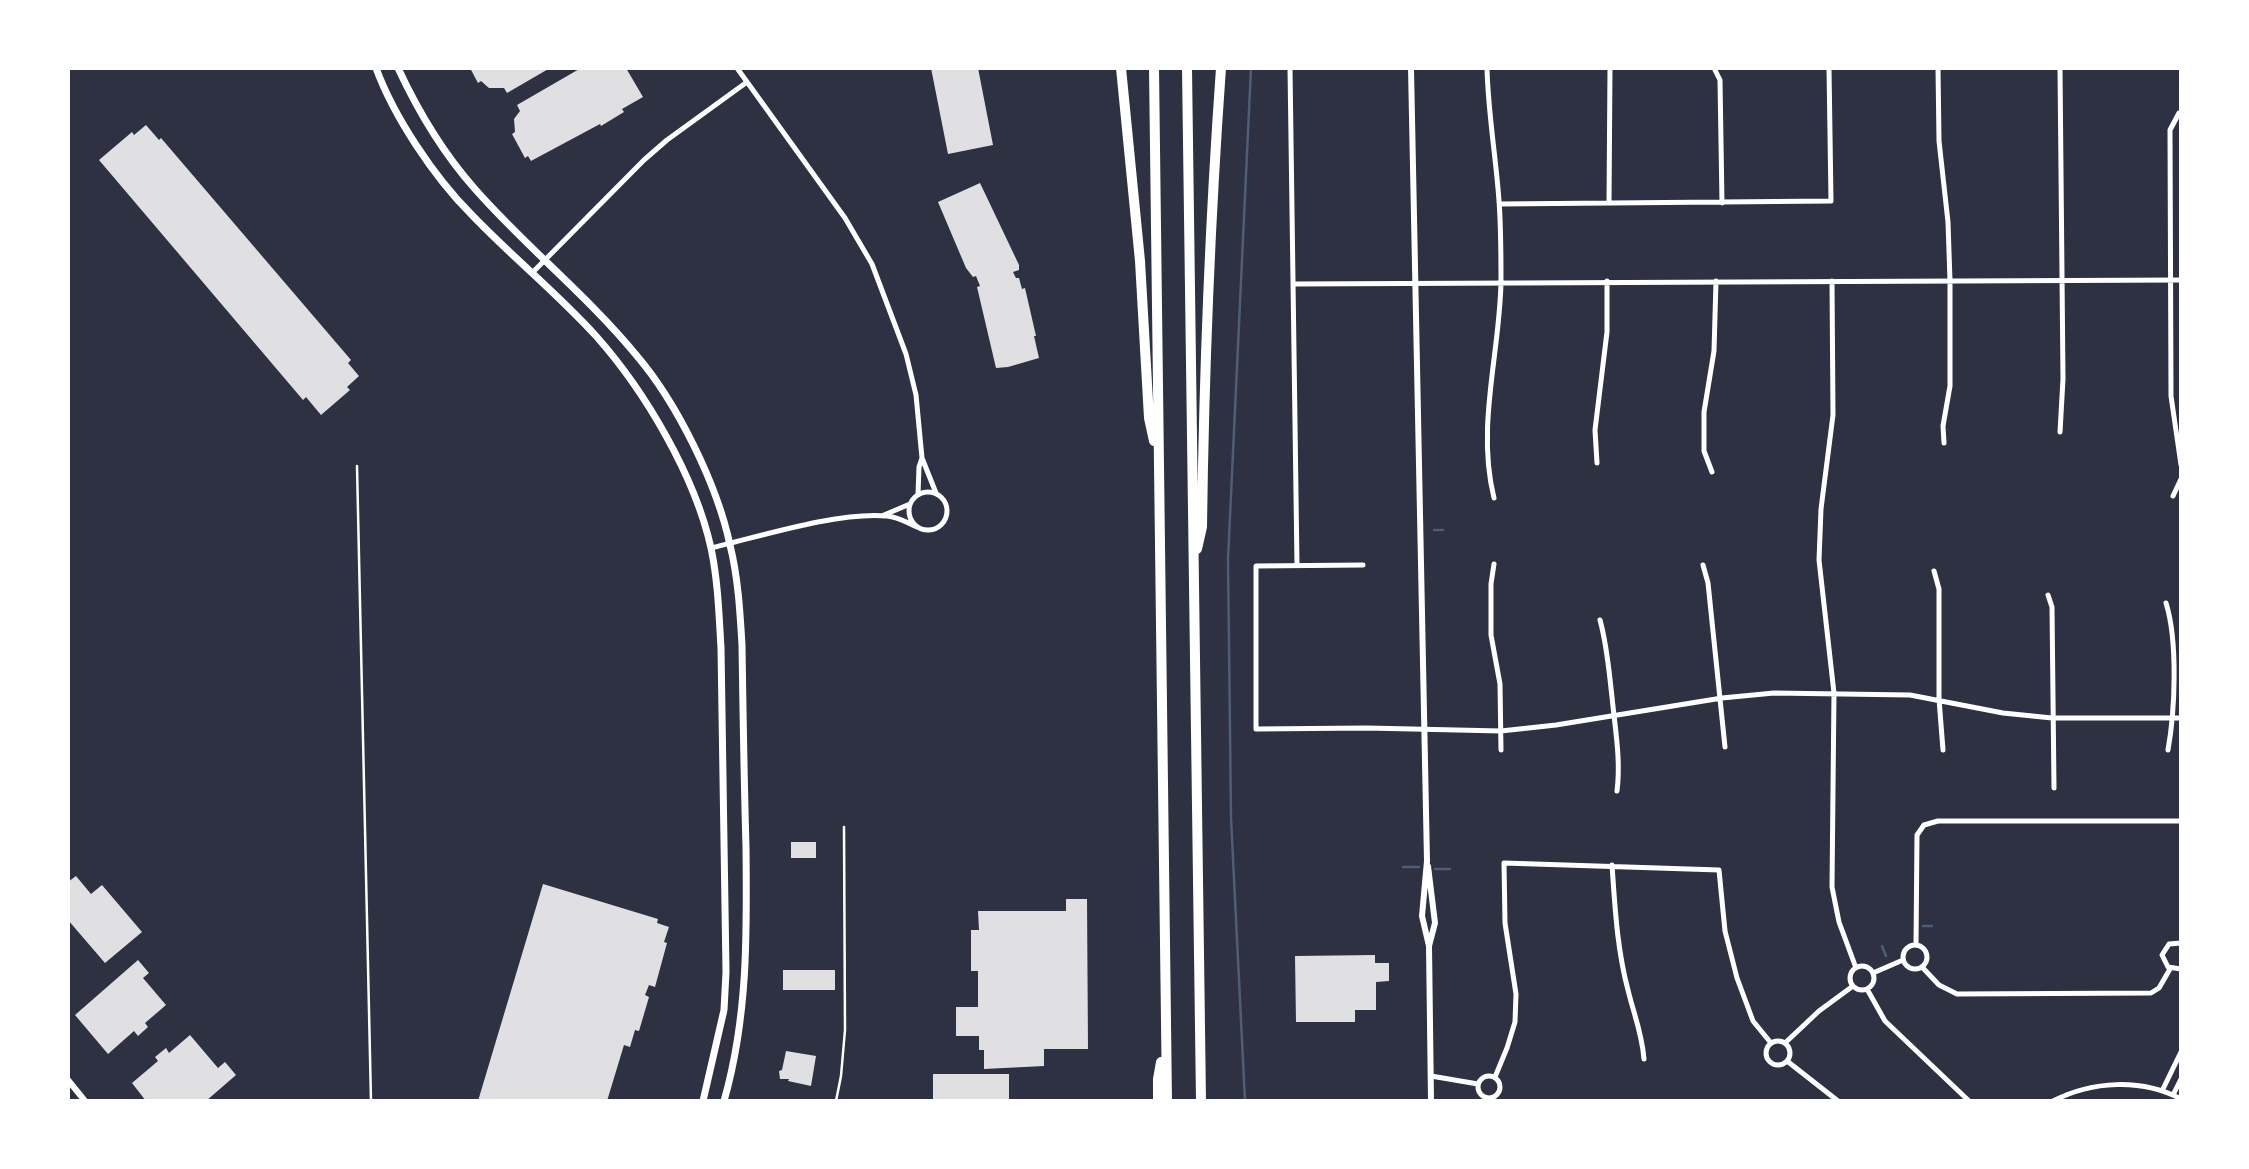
<!DOCTYPE html>
<style>
body{margin:0}
#map{position:relative;width:2249px;height:1169px;overflow:hidden;background:#2d3142;font-family:Mulish,sans-serif}
canvas{display:block}
.frame{position:absolute;inset:0;border:70px solid #fff;pointer-events:none}
</style>
<div id="map">
<canvas width="2249" height="1169"></canvas>
<div class="frame"></div>
</div>
<script>
const c = document.querySelector('canvas').getContext('2d');
c.lineJoin = 'round';
function stroke(path, color, width, dash) { c.strokeStyle = color; c.lineWidth = width; c.lineCap = dash ? 'butt' : 'round'; c.setLineDash(dash || []); c.stroke(path); }
function paint(path, color) { c.fillStyle = color; c.fill(path, 'evenodd'); }
const stream = new Path2D(`
 M 1434,530 L 1443,530
 M 1403,867 L 1419,867
 M 1435,869 L 1450,869
 M 1923,926 L 1932,926
 M 1882,946 L 1886,956
 M 1245,1101 L 1231,818 L 1228,559 L 1251,68`);
const building = new Path2D(`
 M 470,68 L 550,68 L 507,93 L 504,88 L 489,88 L 481,81 L 478,83 Z
 M 581,68 L 626,68 L 643,97 L 622,109 L 624,112 L 601,126 L 600,124 L 531,161 L 528,156 L 525,158 L 512,134 L 515,132 L 514,119 L 520,111 L 517,105 Z
 M 931,68 L 978,68 L 993,145 L 948,154 Z
 M 146,125 L 159,140 L 161,138 L 351,360 L 348,363 L 359,376 L 347,387 L 350,390 L 321,415 L 306,397 L 303,400 L 99,160 L 132,132 L 134,135 Z
 M 980,183 L 1019,265 L 1019,270 L 1013,272 L 1016,278 L 1019,278 L 1022,289 L 1025,288 L 1036,336 L 1034,336 L 1039,358 L 1008,367 L 996,368 L 977,287 L 980,286 L 976,276 L 973,277 L 966,268 L 938,202 Z
 M 791,842 L 816,842 L 816,858 L 791,858 Z
 M 76,876 L 91,894 L 102,885 L 142,932 L 105,963 L 68,920 L 68,882 Z
 M 543,884 L 658,919 L 657,923 L 669,927 L 664,942 L 667,943 L 655,987 L 649,985 L 645,995 L 649,997 L 639,1031 L 635,1030 L 630,1047 L 624,1045 L 607,1101 L 478,1101 Z
 M 1066,899 L 1087,899 L 1088,1049 L 1044,1049 L 1044,1066 L 984,1069 L 984,1050 L 979,1050 L 979,1036 L 956,1036 L 956,1007 L 978,1007 L 978,971 L 971,971 L 971,930 L 979,930 L 978,911 L 1066,911 Z
 M 1375,955 L 1375,963 L 1389,963 L 1389,981 L 1376,982 L 1376,1010 L 1355,1010 L 1355,1022 L 1296,1022 L 1295,956 Z
 M 138,960 L 149,973 L 143,978 L 166,1005 L 145,1023 L 148,1027 L 138,1036 L 134,1031 L 108,1054 L 75,1015 Z
 M 783,970 L 835,970 L 835,990 L 783,990 Z
 M 190,1035 L 218,1068 L 225,1062 L 236,1075 L 206,1101 L 146,1101 L 132,1083 L 158,1061 L 155,1057 L 166,1048 L 169,1053 Z
 M 786,1051 L 816,1056 L 811,1086 L 788,1081 L 789,1079 L 780,1079 L 779,1071 L 782,1070 Z
 M 933,1074 L 1009,1074 L 1009,1101 L 933,1101 Z`);
const service = new Path2D(`
 M 357,466 L 371,1101
 M 836,1101 L 841,1076 L 845,1030 L 844,827`);
const minor = new Path2D(`
 M 737,68 L 845,218 L 872,264 L 906,354 L 916,395 L 922,458 L 936,493
 M 1290,68 L 1297,565
 M 1487,68 C 1488,113 1496,157 1499,201 C 1501,227 1501,255 1501,281 C 1500,353 1476,426 1494,498
 M 1714,68 L 1720,80 L 1722,203
 M 1938,68 L 1939,141 L 1948,222 L 1950,281 L 1950,386 L 1943,426 L 1944,443
 M 2179,113 L 2170,130 L 2171,396 L 2181,465
 M 1609,203 L 1610,68
 M 1500,204 L 1831,201 L 1829,68
 M 532,273 L 644,160 L 667,140 L 747,82
 M 1832,281 L 1833,415 L 1821,509 L 1819,560 L 1834,693 L 1832,887 L 1839,922 L 1856,968
 M 1294,284 L 2181,280
 M 2060,432 L 2063,379 L 2060,68
 M 1597,463 L 1595,430 L 1607,332 L 1607,281
 M 1712,472 L 1704,451 L 1704,412 L 1714,351 L 1716,281
 M909 511a19 19 0 1 1 38 0a19 19 0 1 1-38 0Z
 M 918,494 L 919,467 L 922,458
 M 2173,496 L 2181,479
 M 884,515 L 910,504
 M 711,548 C 758,537 840,511 887,516 C 899,517 907,523 917,527
 M 1494,564 L 1491,584 L 1491,635 L 1500,684 L 1501,750
 M 1363,565 L 1256,566 L 1256,729 L 1367,728 L 1501,731 L 1556,725 L 1722,698 L 1774,693 L 1910,695 L 2003,713 L 2052,718 L 2181,718
 M 1703,565 L 1708,583 L 1725,747
 M 1934,571 L 1939,589 L 1939,699 L 1943,750
 M 2048,595 L 2052,607 L 2054,788
 M 2166,603 C 2178,641 2175,711 2168,750
 M 1600,620 C 1607,645 1609,671 1612,697 C 1615,728 1621,760 1617,791
 M 1612,865 C 1615,907 1617,949 1628,990 C 1634,1015 1642,1033 1644,1059
 M 2181,943 L 2169,944 L 2162,955 L 2168,967 L 2181,969
 M 1916,945 L 1917,835 L 1924,825 L 1938,821 L 2181,821
 M1903 957a12 12 0 1 1 24 0a12 12 0 1 1-24 0Z
 M1850 978a12 12 0 1 1 24 0a12 12 0 1 1-24 0Z
 M 1922,967 L 1939,985 L 1957,994 L 2151,993 L 2159,988 L 2170,969
 M 1873,973 L 1903,960
 M 1867,989 L 1885,1021 L 1969,1101
 M1766 1053a12 12 0 1 1 24 0a12 12 0 1 1-24 0Z
 M 1785,1043 L 1819,1011 L 1853,986
 M 1787,1061 L 1838,1101
 M1478 1087a11 11 0 1 1 22 0a11 11 0 1 1-22 0Z
 M 1431,1076 L 1478,1084
 M 1495,1077 L 1507,1048 L 1515,1022 L 1516,994 L 1505,923 L 1504,863 L 1719,870 L 1725,931 L 1737,978 L 1753,1021 L 1771,1043
 M 2162,1091 L 2181,1052
 M 2173,1095 L 2181,1079
 M 2053,1101 C 2092,1081 2141,1078 2181,1099`);
const tertiary = new Path2D(`
 M 1411,68 L 1427,861 L 1422,916 L 1429,946
 M 1428,866 L 1435,923 L 1429,946 L 1431,1101
 M 68,1080 L 85,1101`);
const secondary = new Path2D(`
 M 376,68 C 394,117 434,177 471,214 C 511,256 557,293 596,336 C 645,391 695,476 711,548 C 718,581 719,615 721,648 L 726,972 L 724,1010 L 703,1101
 M 398,68 C 418,111 443,153 475,189 C 526,247 588,296 637,356 C 677,403 717,484 730,545 C 738,577 740,611 742,645 C 743,712 744,780 746,847 C 747,933 748,1017 724,1101`);
const motorway = new Path2D(`
 M 1121,68 L 1140,261 L 1149,418 L 1154,441
 M 1154,68 L 1167,1101
 M 1187,68 L 1201,1101
 M 1197,549 L 1202,527 C 1204,373 1210,221 1221,68
 M 1158,1101 L 1158,1079 L 1161,1062`);
stroke(stream, '#4f5d75', 2.5);
paint(building, '#e0e0e3');
stroke(service, '#fff', 2.5);
stroke(minor, '#fff', 5);
stroke(tertiary, '#fff', 6);
stroke(secondary, '#fff', 7);
stroke(motorway, '#fff', 10);
</script>
